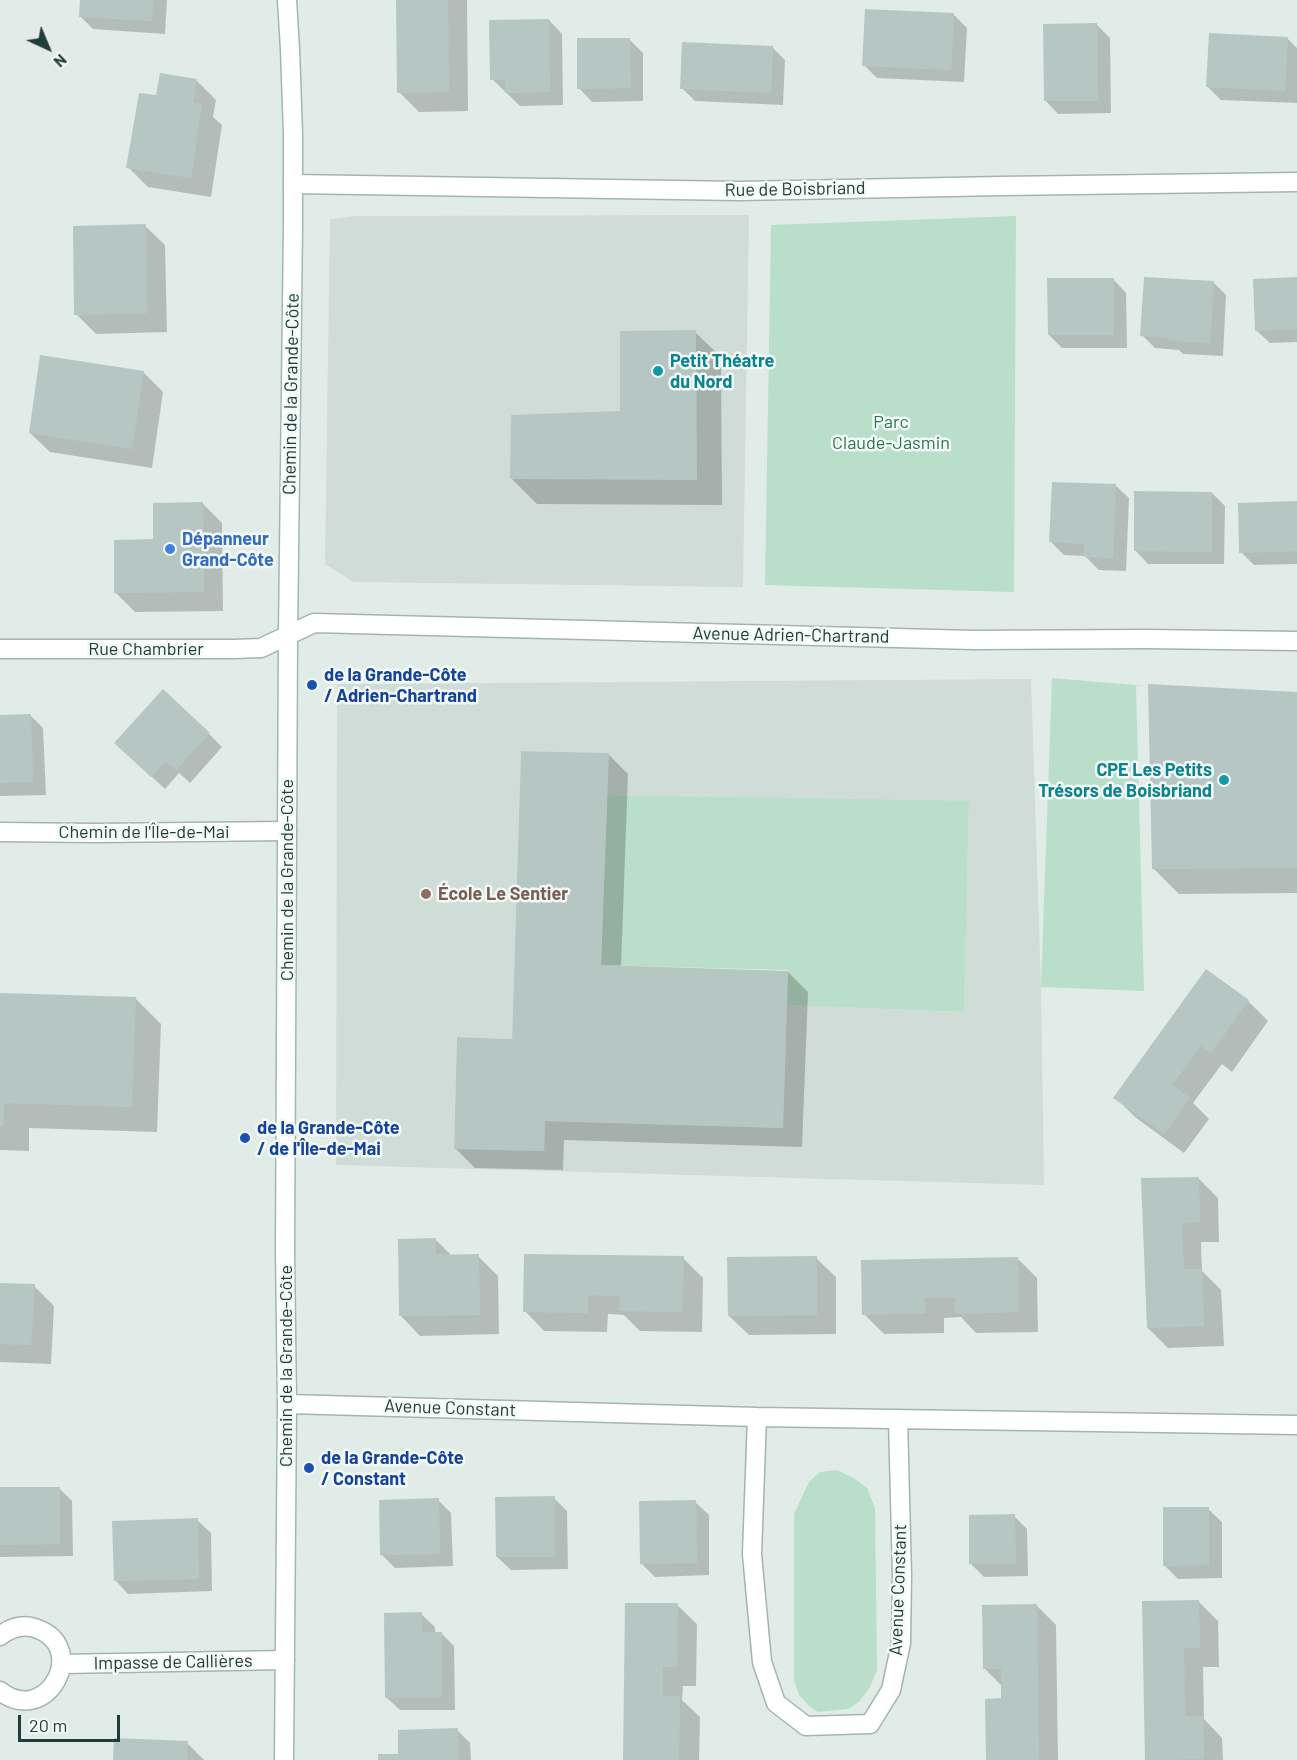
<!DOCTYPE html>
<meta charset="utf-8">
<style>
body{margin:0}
#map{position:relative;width:1297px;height:1760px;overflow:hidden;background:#e1ece9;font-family:Barlow,sans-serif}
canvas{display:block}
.north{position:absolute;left:18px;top:18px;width:60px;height:60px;-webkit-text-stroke:4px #f2f9f6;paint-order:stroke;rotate:136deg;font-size:16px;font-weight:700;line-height:24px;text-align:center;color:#213d3a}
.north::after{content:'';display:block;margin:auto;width:21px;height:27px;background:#213d3a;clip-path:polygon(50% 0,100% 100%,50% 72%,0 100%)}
.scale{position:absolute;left:18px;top:1715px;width:102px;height:27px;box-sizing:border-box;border:3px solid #213d3a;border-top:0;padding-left:8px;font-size:18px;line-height:21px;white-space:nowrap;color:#213d3a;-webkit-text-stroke:4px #f2f9f6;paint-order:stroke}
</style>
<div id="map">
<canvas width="1297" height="1760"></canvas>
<div class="north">N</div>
<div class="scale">20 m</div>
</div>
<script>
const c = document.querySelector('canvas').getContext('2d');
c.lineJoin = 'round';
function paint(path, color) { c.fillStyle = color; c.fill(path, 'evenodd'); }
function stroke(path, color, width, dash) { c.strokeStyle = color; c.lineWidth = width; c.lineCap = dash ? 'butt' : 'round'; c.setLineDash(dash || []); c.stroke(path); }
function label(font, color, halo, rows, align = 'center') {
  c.font = font + ' Barlow,sans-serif'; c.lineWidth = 5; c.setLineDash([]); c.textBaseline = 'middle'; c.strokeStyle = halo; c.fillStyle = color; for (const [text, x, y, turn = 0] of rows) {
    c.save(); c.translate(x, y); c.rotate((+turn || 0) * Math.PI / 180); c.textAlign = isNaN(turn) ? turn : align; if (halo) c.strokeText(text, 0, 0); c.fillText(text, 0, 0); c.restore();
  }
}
const built = new Path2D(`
 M 749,215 L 743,587 L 354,582 L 325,564 L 330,219 L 355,216 Z
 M 1031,679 L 1041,987 L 1044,1185 L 336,1165 L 337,684 ZM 521,751 L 608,753 L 607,795 L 969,802 L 964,1012 L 787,1005 L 783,1128 L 545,1121 L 544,1151 L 454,1149 L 457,1037 L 512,1039 Z`);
const green = new Path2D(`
 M 1016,216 L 1014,592 L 765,585 L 771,225 Z
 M 1052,678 L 1146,686 L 1136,686 L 1144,991 L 1041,987 Z
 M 607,795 L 969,801 L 964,1012 L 787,1005 L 788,970 L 601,965 Z
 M 837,1470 L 855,1479 L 867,1488 L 875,1508 L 877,1670 L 870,1687 L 859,1702 L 848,1709 L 818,1712 L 810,1707 L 799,1695 L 794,1680 L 794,1514 L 809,1482 L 820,1472 Z`);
const shadow = new Path2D(`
 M 81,0 L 167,0 L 165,34 L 93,29 L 80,16 Z
 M 398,0 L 467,0 L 468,111 L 419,112 L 399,92 Z
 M 954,15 L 967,28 L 964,82 L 877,78 L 864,65 Z
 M 549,20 L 562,34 L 563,105 L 520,106 L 492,79 Z
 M 1096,24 L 1110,38 L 1111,113 L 1058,114 L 1045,100 Z
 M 1287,38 L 1297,48 L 1297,103 L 1221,100 L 1208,87 Z
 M 630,40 L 643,53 L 643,101 L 592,102 L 579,88 Z
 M 772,47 L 785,60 L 783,105 L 695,101 L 682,88 Z
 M 196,80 L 216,100 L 213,117 L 222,125 L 211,197 L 148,187 L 128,167 L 158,97 Z
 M 145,226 L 165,245 L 167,332 L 96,334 L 76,314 Z
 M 1297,278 L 1297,342 L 1270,343 L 1256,330 Z
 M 1113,279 L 1126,293 L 1127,348 L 1062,348 L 1049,335 Z
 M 1213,282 L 1226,295 L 1223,356 L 1183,354 L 1179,350 L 1155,348 L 1142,335 Z
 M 695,332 L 721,357 L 722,505 L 537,504 L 511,478 L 622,412 Z
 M 143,372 L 163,392 L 152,468 L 50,452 L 30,433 Z
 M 1115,485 L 1129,498 L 1126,571 L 1099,570 L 1085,556 L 1064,555 L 1051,542 Z
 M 1212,493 L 1225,506 L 1224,564 L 1148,564 L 1135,550 Z
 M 1297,502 L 1297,564 L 1254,565 L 1241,552 Z
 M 203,504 L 222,523 L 223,611 L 135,612 L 115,592 L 154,541 Z
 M 1297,694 L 1297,893 L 1179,894 L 1153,868 Z
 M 30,715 L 43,728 L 46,795 L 0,796 L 0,716 Z
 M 209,734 L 222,747 L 190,783 L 179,773 L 165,789 L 129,756 Z
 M 608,754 L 628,774 L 621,967 L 788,972 L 808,992 L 802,1147 L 564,1140 L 563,1170 L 475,1168 L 455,1148 L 513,1041 Z
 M 1207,971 L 1248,1001 L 1268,1021 L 1232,1072 L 1222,1064 L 1193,1103 L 1209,1119 L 1184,1153 L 1135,1117 L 1115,1097 Z
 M 0,994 L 135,998 L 161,1024 L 157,1132 L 29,1128 L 29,1151 L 0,1150 Z
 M 1198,1178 L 1218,1198 L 1219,1242 L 1201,1242 L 1202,1271 L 1221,1290 L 1224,1346 L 1168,1348 L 1148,1328 L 1143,1180 Z
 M 435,1239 L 452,1256 L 478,1256 L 498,1276 L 499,1334 L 420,1336 L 401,1316 Z
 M 683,1258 L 703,1278 L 702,1332 L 640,1331 L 624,1315 L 608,1314 L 607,1332 L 544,1331 L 525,1311 Z
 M 816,1258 L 836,1277 L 836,1334 L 749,1335 L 729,1316 Z
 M 1017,1258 L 1037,1278 L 1038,1332 L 976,1333 L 961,1317 L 944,1318 L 944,1333 L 884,1334 L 864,1314 Z
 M 0,1284 L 34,1286 L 54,1306 L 51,1364 L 0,1362 Z
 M 59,1488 L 72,1501 L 73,1556 L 0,1557 L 0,1489 Z
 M 554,1498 L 567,1511 L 568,1569 L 511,1570 L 497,1557 Z
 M 438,1500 L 451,1513 L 453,1566 L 395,1568 L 382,1555 Z
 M 695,1502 L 709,1515 L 709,1575 L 655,1577 L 641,1563 Z
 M 1208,1509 L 1222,1522 L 1222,1578 L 1178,1579 L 1164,1565 Z
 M 1014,1516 L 1027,1529 L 1028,1576 L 984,1577 L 971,1564 Z
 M 197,1520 L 211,1533 L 212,1591 L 128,1594 L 115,1580 Z
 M 1198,1601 L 1218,1621 L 1219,1667 L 1203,1667 L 1204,1719 L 1222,1738 L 1223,1760 L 1147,1760 L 1144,1602 Z
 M 677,1605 L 697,1624 L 696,1686 L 683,1686 L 682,1700 L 700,1717 L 699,1760 L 625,1760 Z
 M 1036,1605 L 1056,1625 L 1058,1760 L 987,1760 L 1003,1700 L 1002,1686 L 985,1669 Z
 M 421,1614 L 435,1627 L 435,1633 L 441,1633 L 454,1646 L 455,1710 L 400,1710 L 386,1697 Z
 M 457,1730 L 470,1743 L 471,1760 L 380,1760 L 400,1755 Z
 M 187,1743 L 204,1760 L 115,1760 Z`);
const building = new Path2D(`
 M 80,0 L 153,0 L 152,21 L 79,17 Z
 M 396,0 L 448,0 L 449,92 L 397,93 Z
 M 865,9 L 954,13 L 951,70 L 862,66 Z
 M 549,19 L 550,92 L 505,93 L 505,80 L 490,80 L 489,20 Z
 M 1097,23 L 1098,101 L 1044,101 L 1043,24 Z
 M 1209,33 L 1288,37 L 1285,91 L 1206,87 Z
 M 577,38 L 630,38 L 631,88 L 577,89 Z
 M 682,42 L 773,46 L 771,93 L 680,89 Z
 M 160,73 L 197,79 L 193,103 L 202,104 L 191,178 L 126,168 L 139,93 L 156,95 Z
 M 146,224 L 147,313 L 74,315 L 73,226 Z
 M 1144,277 L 1214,281 L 1210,343 L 1168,341 L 1169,338 L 1140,336 Z
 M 1297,277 L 1297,329 L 1255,331 L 1253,279 Z
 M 1047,278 L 1114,278 L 1114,335 L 1048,335 Z
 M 696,330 L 697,480 L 510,479 L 511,415 L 620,411 L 620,331 Z
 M 40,355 L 144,371 L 132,449 L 29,433 Z
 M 1052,482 L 1116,484 L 1113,558 L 1084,557 L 1084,544 L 1049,542 Z
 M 1134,491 L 1212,492 L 1212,552 L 1134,551 Z
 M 1297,501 L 1297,551 L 1239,553 L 1238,503 Z
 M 203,502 L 204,592 L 114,593 L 114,540 L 153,539 L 153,503 Z
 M 1148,684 L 1297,692 L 1297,868 L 1152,869 Z
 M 163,689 L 210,733 L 176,770 L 165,761 L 151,777 L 114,743 Z
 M 31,714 L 33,782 L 0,783 L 0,715 Z
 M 521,751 L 609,753 L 601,965 L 788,971 L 783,1128 L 545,1121 L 544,1151 L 454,1149 L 457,1037 L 512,1039 Z
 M 1206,969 L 1249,1000 L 1211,1053 L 1201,1046 L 1172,1085 L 1190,1098 L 1164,1134 L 1113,1098 Z
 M 0,993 L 136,997 L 132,1107 L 4,1103 L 3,1126 L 0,1126 Z
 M 1199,1177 L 1200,1222 L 1182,1223 L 1184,1269 L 1202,1269 L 1204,1326 L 1147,1328 L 1141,1178 Z
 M 436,1238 L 436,1255 L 479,1254 L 480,1315 L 399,1316 L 398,1239 Z
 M 524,1254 L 684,1256 L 682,1312 L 619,1311 L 620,1296 L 588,1295 L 588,1313 L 523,1312 Z
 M 817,1256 L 817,1315 L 728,1316 L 727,1257 Z
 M 1018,1257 L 1019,1312 L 955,1314 L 955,1298 L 925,1298 L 925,1313 L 862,1315 L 861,1260 Z
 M 0,1283 L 35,1284 L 31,1345 L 0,1344 Z
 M 0,1487 L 60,1487 L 60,1544 L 0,1545 Z
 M 555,1496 L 555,1557 L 496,1557 L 495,1497 Z
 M 439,1498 L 440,1554 L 380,1555 L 379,1500 Z
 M 696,1500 L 697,1563 L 640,1564 L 639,1501 Z
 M 1163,1507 L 1209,1507 L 1209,1565 L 1163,1566 Z
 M 1015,1514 L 1016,1564 L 969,1564 L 969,1515 Z
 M 198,1518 L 199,1579 L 114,1581 L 112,1521 Z
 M 1199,1600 L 1200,1648 L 1184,1648 L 1185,1716 L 1203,1716 L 1204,1759 L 1145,1760 L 1142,1601 Z
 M 625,1603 L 678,1603 L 677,1667 L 663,1667 L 663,1696 L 680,1696 L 679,1760 L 623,1760 Z
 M 1037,1604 L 1039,1760 L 986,1760 L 985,1699 L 1001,1698 L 1001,1669 L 983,1669 L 982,1605 Z
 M 422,1612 L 422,1632 L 442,1632 L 442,1697 L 385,1698 L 384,1613 Z
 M 458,1728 L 459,1760 L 378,1760 L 378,1754 L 398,1754 L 398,1730 Z
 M 114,1738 L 188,1741 L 187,1760 L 113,1760 Z`);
const street = new Path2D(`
 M 293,184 L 739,191 L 1002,186 L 1297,182
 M 0,649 L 234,649 L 261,648 L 314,623 L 974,640 L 1146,639 L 1297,641
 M 0,832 L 96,833 L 287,831
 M 287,1404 L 757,1417 L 1297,1425
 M 757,1417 L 752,1554 L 762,1662 L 776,1703 L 806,1726 L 870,1724 L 891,1690 L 901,1643 L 902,1576 L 898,1419
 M 0,1636 C 10,1628 22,1624 35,1628 C 91,1646 47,1728 0,1691
 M 61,1664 L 285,1660`);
const secondary = new Path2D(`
 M 284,1760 L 287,1404 L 285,1251 L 288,635 L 293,225 L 293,134 L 290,49 L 287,0`);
const markers = [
 [658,371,6,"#0f9aa8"],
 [170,549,6,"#3f7fe0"],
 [312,685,6,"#1a4fb4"],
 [1224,780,6,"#0f9aa8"],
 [426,894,6,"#8d6e63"],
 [245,1138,6,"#1a4fb4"],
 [309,1468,6,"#1a4fb4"]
];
const streetNames = [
 ["Rue de Boisbriand",795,189,-1],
 ["Chemin de la Grande-Côte",291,394,-89],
 ["Avenue Adrien-Chartrand",791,635,1],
 ["Rue Chambrier",146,649],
 ["Chemin de l'Île-de-Mai",144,832],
 ["Chemin de la Grande-Côte",287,880,-90],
 ["Chemin de la Grande-Côte",286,1366,-90],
 ["Avenue Constant",450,1408,2],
 ["Avenue Constant",898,1590,-88],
 ["Impasse de Callières",173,1662,-1]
];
const cultureNames = [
 ["Petit Théatre",670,361],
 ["du Nord",670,382],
 ["CPE Les Petits",1212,770,"right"],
 ["Trésors de Boisbriand",1212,791,"right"]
];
const parkNames = [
 ["Parc",891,422],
 ["Claude-Jasmin",891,443]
];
const shopNames = [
 ["Dépanneur",182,539],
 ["Grand-Côte",182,560]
];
const transitNames = [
 ["de la Grande-Côte",324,675],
 ["/ Adrien-Chartrand",324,696],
 ["de la Grande-Côte",257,1128],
 ["/ de l'Île-de-Mai",257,1149],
 ["de la Grande-Côte",321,1458],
 ["/ Constant",321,1479]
];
const educationNames = [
 ["École Le Sentier",438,894]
];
paint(built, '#cfdcd8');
paint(green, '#b9dec9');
paint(shadow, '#0003');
paint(building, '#b6c7c3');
stroke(street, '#a4b4b1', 21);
stroke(secondary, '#9fb8b3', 21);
stroke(street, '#fff', 18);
stroke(secondary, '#fff', 18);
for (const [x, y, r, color] of markers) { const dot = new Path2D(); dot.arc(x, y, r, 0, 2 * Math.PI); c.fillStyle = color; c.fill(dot); stroke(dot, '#f2f9f6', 2); }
label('18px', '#213d3a', '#f2f9f6', streetNames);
label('bold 18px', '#0d838f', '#f2f9f6', cultureNames, 'left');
label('18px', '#2a7653', '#f2f9f6', parkNames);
label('bold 18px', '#366cbe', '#f2f9f6', shopNames, 'left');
label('bold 18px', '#164399', '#f2f9f6', transitNames, 'left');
label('bold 18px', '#785e54', '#f2f9f6', educationNames, 'left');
</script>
